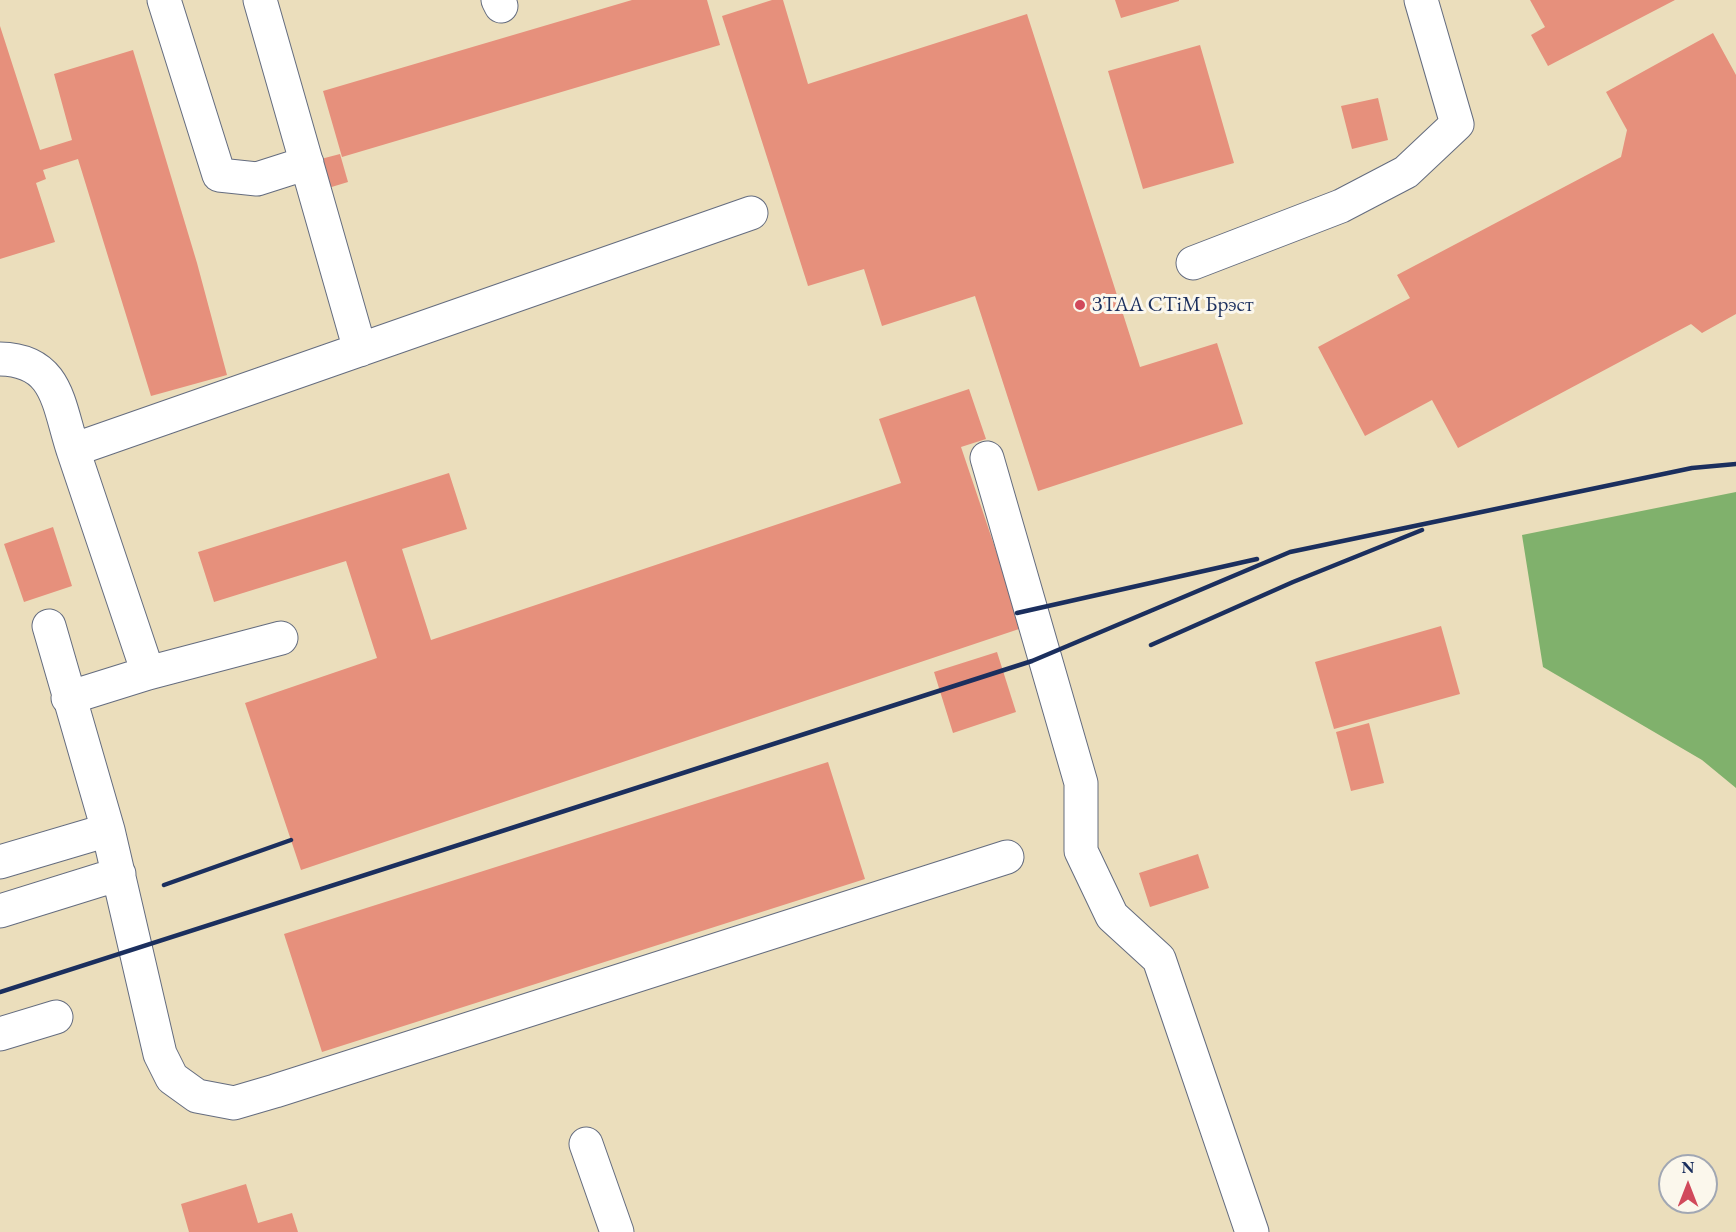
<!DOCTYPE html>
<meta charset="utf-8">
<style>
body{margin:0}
#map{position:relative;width:1736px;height:1232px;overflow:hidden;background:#ebdebc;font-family:"EB Garamond",serif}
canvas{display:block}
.north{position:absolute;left:1658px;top:1154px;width:60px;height:60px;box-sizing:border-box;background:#fbf7ec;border:2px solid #a1a7b3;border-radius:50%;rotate:0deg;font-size:16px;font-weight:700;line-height:24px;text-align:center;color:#1b2f5e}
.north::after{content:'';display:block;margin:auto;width:21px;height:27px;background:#d1495b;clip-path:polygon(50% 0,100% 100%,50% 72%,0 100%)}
</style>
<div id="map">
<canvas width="1736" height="1232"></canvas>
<div class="north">N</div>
</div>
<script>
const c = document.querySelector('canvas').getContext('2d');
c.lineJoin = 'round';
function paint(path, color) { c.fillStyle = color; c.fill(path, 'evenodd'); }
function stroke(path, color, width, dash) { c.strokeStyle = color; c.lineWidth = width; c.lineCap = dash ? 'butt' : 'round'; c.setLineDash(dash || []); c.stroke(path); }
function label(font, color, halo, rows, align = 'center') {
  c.font = font + ' "EB Garamond",serif'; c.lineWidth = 6; c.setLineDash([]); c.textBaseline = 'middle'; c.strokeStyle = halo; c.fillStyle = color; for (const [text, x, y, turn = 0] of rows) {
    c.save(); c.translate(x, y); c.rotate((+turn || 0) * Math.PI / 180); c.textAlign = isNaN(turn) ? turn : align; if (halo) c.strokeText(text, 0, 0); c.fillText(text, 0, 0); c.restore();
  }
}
const forest = new Path2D(`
 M 1736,492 L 1736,788 L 1702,760 L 1543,667 L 1522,535 Z`);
const building = new Path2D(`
 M 632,0 L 707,0 L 720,45 L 342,157 L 323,91 Z
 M 772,0 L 783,0 L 808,84 L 1027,14 L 1140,367 L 1217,343 L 1243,424 L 1038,491 L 975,296 L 882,326 L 864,269 L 808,286 L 722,16 Z
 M 1115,0 L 1179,0 L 1179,1 L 1121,18 Z
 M 1530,0 L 1675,0 L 1548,66 L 1531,35 L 1545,27 Z
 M 0,26 L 40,150 L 72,140 L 54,74 L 133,50 L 197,263 L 227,375 L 151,396 L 78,159 L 43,170 L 46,179 L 36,183 L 55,242 L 0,259 Z
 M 1713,33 L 1736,75 L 1736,314 L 1702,333 L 1691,324 L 1458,448 L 1432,400 L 1365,436 L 1318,347 L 1410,298 L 1397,275 L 1621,157 L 1627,130 L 1606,92 Z
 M 1200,45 L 1234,163 L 1143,189 L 1108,71 Z
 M 1378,98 L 1388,140 L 1352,149 L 1341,106 Z
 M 340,154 L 348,182 L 325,189 L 317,160 Z
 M 969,389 L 986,439 L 961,447 L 1022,628 L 301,870 L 245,703 L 377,658 L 346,561 L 214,602 L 198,552 L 449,473 L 467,529 L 402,549 L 431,640 L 901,483 L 879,419 Z
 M 53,527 L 72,586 L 24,602 L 4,544 Z
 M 1441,626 L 1460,694 L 1334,729 L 1315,662 Z
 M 997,652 L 1016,712 L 953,733 L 934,672 Z
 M 1369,723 L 1384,783 L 1351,791 L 1336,732 Z
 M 828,762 L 865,879 L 322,1052 L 284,934 Z
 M 1198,854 L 1209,888 L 1150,907 L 1139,873 Z
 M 246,1184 L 258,1223 L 292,1213 L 298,1232 L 189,1232 L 181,1204 Z`);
const minor = new Path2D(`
 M 164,0 L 219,175 L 257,179 L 307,163
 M 260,0 L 360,350
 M 498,0 L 501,6
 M 1193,263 L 1341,206 L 1406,172 L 1457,124 L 1421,0
 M 0,359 C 58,360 58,404 73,450 L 751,213
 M 73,450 L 148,673
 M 987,458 L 1081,783 L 1081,851 L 1112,916 L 1159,959 L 1252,1232
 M 49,626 L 108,830 L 160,1054 L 172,1078 L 197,1096 L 234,1103 L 275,1091 L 1007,857
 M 68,698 L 148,673 L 281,638
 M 0,862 L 108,830
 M 0,911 L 119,874
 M 0,1034 L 56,1017
 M 586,1144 L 617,1232`);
const rail = new Path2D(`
 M 1017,613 L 1257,559
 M 1151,645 L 1293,582 L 1422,530
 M 164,885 L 291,840
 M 0,992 L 1032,661 L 1290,552 L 1692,468 L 1736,464`);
const markers = [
 [1080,305,6,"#d1495b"]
];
const poiNames = [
 ["ЗТАА СТіМ Брэст",1092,305]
];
paint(forest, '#80b16c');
paint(building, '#e6907c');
stroke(minor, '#646c7f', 35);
stroke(minor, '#fff', 33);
stroke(rail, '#1b2f5e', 4.5);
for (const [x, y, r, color] of markers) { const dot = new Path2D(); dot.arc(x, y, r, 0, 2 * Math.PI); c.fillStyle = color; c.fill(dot); stroke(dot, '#fbf7ec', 2); }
label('21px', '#1b2f5e', '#fbf7ec', poiNames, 'left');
</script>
